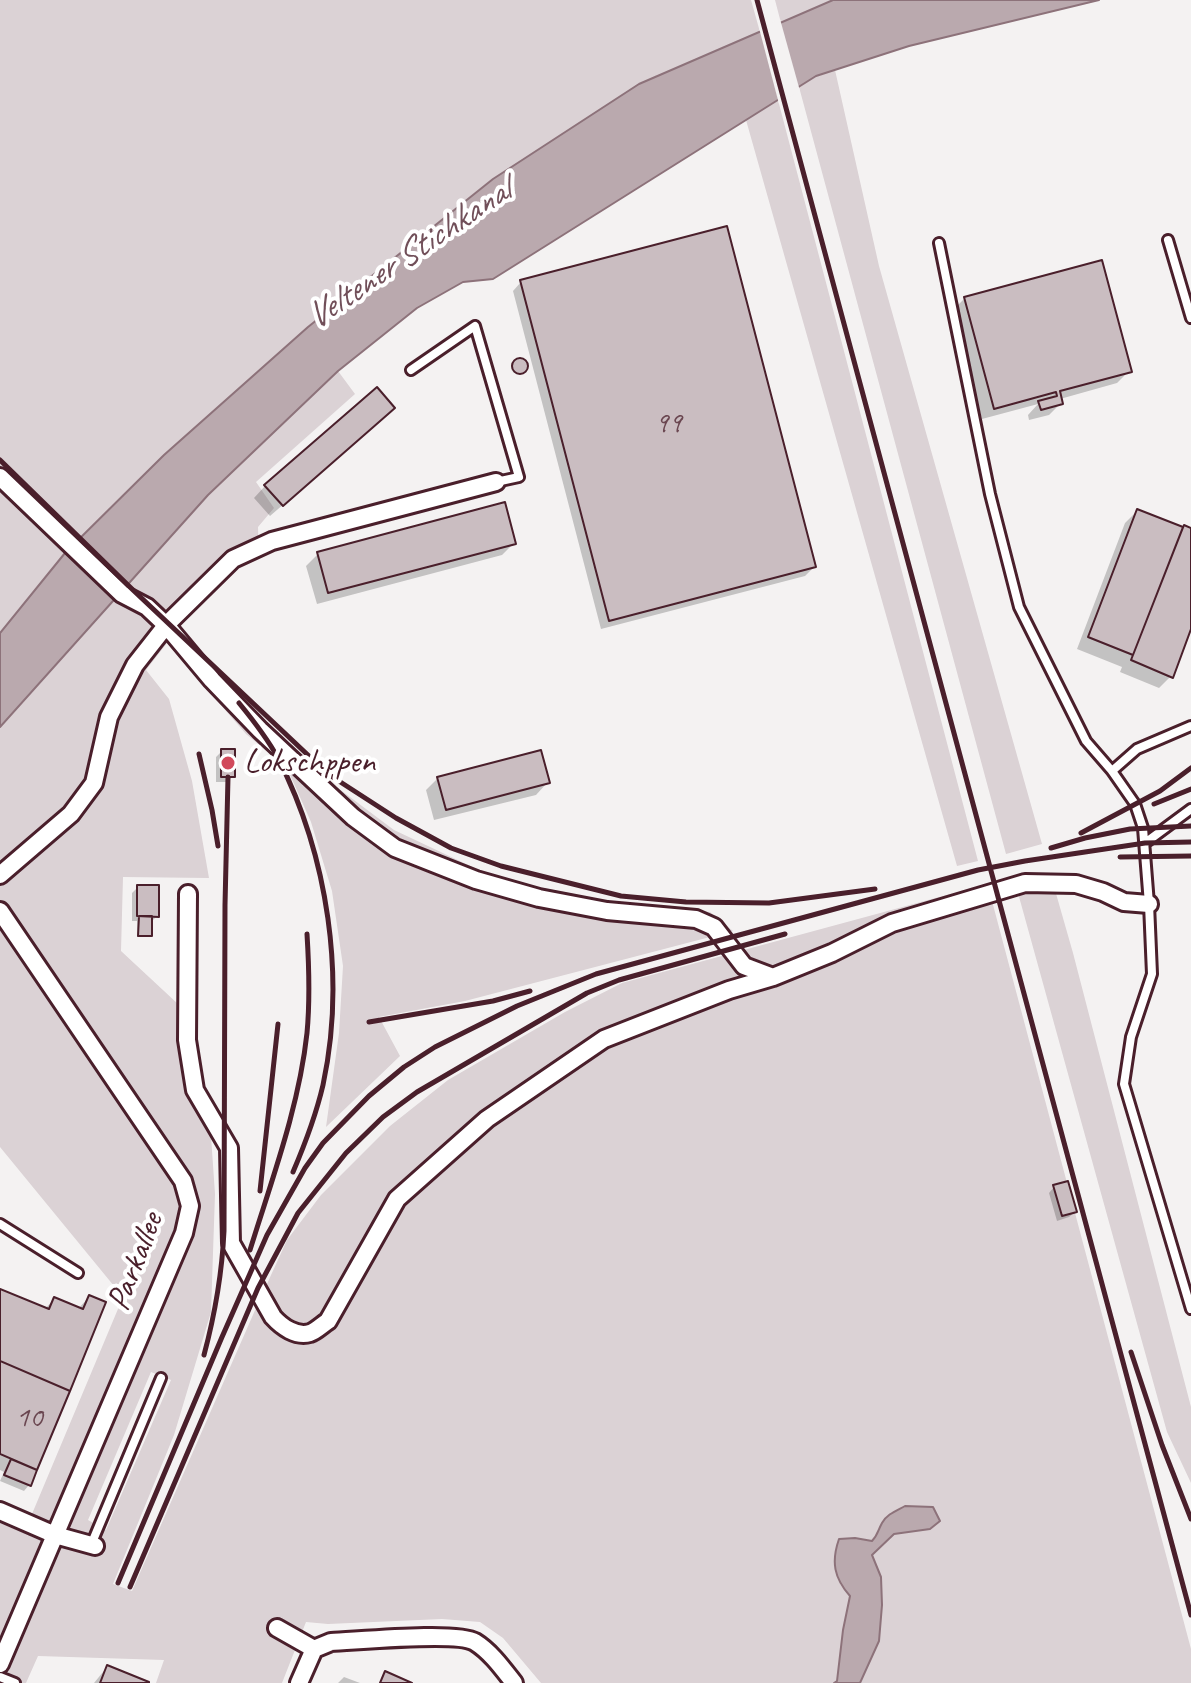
<!DOCTYPE html>
<style>
body{margin:0}
canvas{display:block;background:#f4f2f2}
</style>
<canvas width="1191" height="1683"></canvas>
<script>
const c = document.querySelector('canvas').getContext('2d');
c.lineJoin = 'round';
function paint(path, color) { c.fillStyle = color; c.fill(path, 'evenodd'); }
function stroke(path, color, width, dash) { c.strokeStyle = color; c.lineWidth = width; c.lineCap = dash ? 'butt' : 'round'; c.setLineDash(dash || []); c.stroke(path); }
function label(font, color, halo, rows, align = 'center') {
  c.font = font + ' Caveat,sans-serif'; c.lineWidth = 8; c.setLineDash([]); c.textBaseline = 'middle'; c.strokeStyle = halo; c.fillStyle = color; for (const [text, x, y, turn = 0] of rows) {
    c.save(); c.translate(x, y); c.rotate((+turn || 0) * Math.PI / 180); c.textAlign = isNaN(turn) ? turn : align; if (halo) c.strokeText(text, 0, 0); c.fillText(text, 0, 0); c.restore();
  }
}
const green = new Path2D(`
 M 0,0 L 751,0 L 760,32 L 639,84 L 493,180 L 308,327 L 164,455 L 65,553 L 0,633 Z
 M 775,0 L 833,0 L 781,23 Z
 M 835,70 L 879,266 L 1042,844 L 1006,854 L 799,87 L 816,76 Z
 M 778,100 L 978,861 L 957,866 L 746,120 Z
 M 338,371 L 355,394 L 256,482 L 274,508 L 258,527 L 259,555 L 235,569 L 181,622 L 176,631 L 318,773 L 394,830 L 498,879 L 619,903 L 710,912 L 733,931 L 465,1001 L 379,1017 L 400,1056 L 326,1127 L 339,1033 L 343,966 L 332,891 L 311,822 L 287,768 L 246,734 L 167,643 L 146,670 L 169,699 L 192,781 L 209,878 L 123,877 L 121,951 L 178,1004 L 187,1082 L 211,1136 L 215,1194 L 211,1312 L 174,1435 L 113,1584 L 132,1591 L 256,1308 L 287,1240 L 321,1195 L 390,1126 L 448,1080 L 565,1012 L 622,983 L 954,893 L 1025,878 L 1051,876 L 1073,953 L 1191,1407 L 1191,1483 L 1167,1432 L 1018,893 L 992,901 L 1191,1649 L 1191,1683 L 860,1683 L 879,1641 L 882,1605 L 881,1577 L 872,1555 L 894,1534 L 930,1529 L 880,1525 L 879,1534 L 872,1542 L 855,1538 L 840,1584 L 850,1596 L 843,1630 L 837,1681 L 834,1683 L 541,1683 L 503,1638 L 480,1622 L 442,1619 L 328,1624 L 306,1622 L 282,1683 L 156,1683 L 164,1660 L 38,1656 L 26,1683 L 0,1683 L 0,1523 L 24,1533 L 123,1297 L 0,1147 L 0,727 L 208,495 ZM 151,1372 L 171,1380 L 106,1530 L 88,1520 Z`);
const water = new Path2D(`
 M 833,0 L 1099,0 L 909,46 L 816,76 L 493,279 L 463,282 L 417,308 L 338,371 L 208,495 L 0,727 L 0,633 L 65,553 L 164,455 L 308,327 L 493,179 L 639,84 Z
 M 905,1506 L 933,1507 L 940,1521 L 930,1529 L 894,1534 L 872,1555 L 881,1577 L 882,1605 L 879,1641 L 860,1683 L 834,1683 L 837,1681 L 843,1630 L 850,1596 C 834,1578 831,1562 839,1539 L 855,1538 L 872,1541 C 878,1535 878,1530 882,1523 C 887,1514 896,1511 905,1506 Z`);
const pier = new Path2D(`
 M 780,19 L 800,91 L 779,104 L 759,28 Z`);
const shadow = new Path2D(`
 M 521,282 L 814,567 L 805,576 L 601,629 L 513,291 Z
 M 965,298 L 1129,371 L 1117,383 L 1060,399 L 1061,403 L 1049,415 L 1029,420 L 1028,415 L 1038,404 L 982,419 L 953,310 Z
 M511 367a7 7 0 1 1 14 0a7 7 0 1 1-14 0Z
 M 381,420 L 270,516 L 254,498 L 265,486 Z
 M 1137,511 L 1183,529 L 1191,530 L 1191,624 L 1171,676 L 1159,688 L 1120,672 L 1122,667 L 1077,649 L 1125,523 Z
 M 514,543 L 502,555 L 317,604 L 306,566 L 318,554 Z
 M 222,751 L 233,776 L 227,782 L 216,782 L 216,757 Z
 M 438,778 L 547,783 L 536,795 L 434,820 L 426,790 Z
 M 138,887 L 157,916 L 152,921 L 150,935 L 148,937 L 137,937 L 137,921 L 132,921 L 132,893 Z
 M 1054,1187 L 1075,1212 L 1069,1217 L 1057,1221 L 1049,1193 Z
 M 0,1291 L 45,1309 L 54,1299 L 78,1309 L 89,1297 L 103,1303 L 29,1485 L 24,1491 L 0,1481 L 4,1472 L 0,1470 Z
 M 107,1667 L 146,1683 L 94,1683 Z
 M 344,1677 L 360,1683 L 338,1683 Z`);
const building = new Path2D(`
 M 727,226 L 816,567 L 609,621 L 520,280 Z
 M 1102,260 L 1132,372 L 1060,391 L 1063,404 L 1041,410 L 1038,401 L 1057,396 L 1056,392 L 994,409 L 964,297 Z
 M512 366a8 8 0 1 1 16 0a8 8 0 1 1-16 0Z
 M 377,387 L 395,408 L 283,506 L 264,485 Z
 M 505,502 L 516,544 L 328,593 L 317,552 Z
 M 1137,509 L 1183,527 L 1133,655 L 1088,637 Z
 M 1184,525 L 1191,528 L 1191,629 L 1173,678 L 1131,660 Z
 M 221,749 L 235,749 L 235,777 L 221,777 Z
 M 541,750 L 550,783 L 446,810 L 437,777 Z
 M 137,885 L 159,885 L 159,917 L 137,916 Z
 M 139,916 L 152,916 L 152,936 L 138,936 Z
 M 1068,1181 L 1077,1212 L 1062,1216 L 1053,1185 Z
 M 0,1289 L 49,1309 L 54,1297 L 83,1309 L 89,1295 L 106,1302 L 70,1391 L 0,1361 Z
 M 0,1361 L 70,1391 L 37,1470 L 0,1454 Z
 M 11,1459 L 37,1470 L 31,1486 L 4,1475 Z
 M 107,1665 L 149,1682 L 149,1683 L 100,1683 Z
 M 385,1671 L 412,1683 L 380,1683 Z`);
const lane = new Path2D(`
 M 1168,240 L 1191,318
 M 939,243 L 990,494 L 1019,607 L 1086,741 L 1112,771 L 1135,804 L 1143,828 L 1149,904 L 1152,974 L 1131,1037 L 1124,1084 L 1191,1309
 M 411,370 L 475,326 L 519,477 L 496,482
 M 1112,771 L 1137,749 L 1191,726
 M 1145,843 L 1191,809
 M 0,1224 L 78,1273
 M 91,1545 L 161,1378
 M 0,1677 L 15,1683`);
const street = new Path2D(`
 M 0,477 L 122,594 L 147,607 L 166,625 L 212,680 L 260,730 L 353,817 L 395,848 L 476,880 L 539,898 L 607,911 L 696,919 L 714,927 L 744,966 L 773,977
 M 0,875 L 71,814 L 94,783 L 109,717 L 135,665 L 168,623 L 233,559 L 272,541 L 496,482
 M 188,894 L 187,1040 L 195,1090 L 229,1148 L 231,1243 L 273,1317 C 282,1327 296,1337 310,1333 C 316,1331 323,1324 328,1321 L 397,1199 L 487,1119 L 604,1039 L 729,990 L 773,977 L 832,953 L 892,923 L 1025,883 L 1076,884 L 1103,892 L 1124,902 L 1149,904
 M 0,911 L 183,1181 L 190,1206 L 184,1233 L 0,1664
 M 0,1511 L 55,1535 L 95,1546
 M 277,1628 L 314,1649
 M 299,1683 L 314,1649 L 331,1642 C 357,1641 457,1631 475,1642 C 491,1652 503,1669 514,1683`);
const rail = new Path2D(`
 M 757,0 L 1191,1615
 M 0,460 L 133,590 L 328,774 L 396,818 L 451,848 L 501,866 L 621,896 L 686,902 L 769,903 L 875,889
 M 239,703 C 253,720 267,738 278,758 C 328,856 346,978 323,1085 C 316,1115 305,1144 293,1172
 M 199,754 L 212,810 L 218,846
 M 1154,804 L 1191,789
 M 1081,833 L 1160,791 L 1191,768
 M 1051,848 L 1085,838 L 1130,829 L 1191,826
 M 1120,857 L 1191,856
 M 369,1022 L 493,1001 L 530,991
 M 260,1191 L 278,1024
 M 250,1250 C 272,1179 299,1107 307,1033 C 310,1001 309,966 307,934
 M 1131,1352 L 1162,1445 L 1191,1519
 M 204,1355 C 215,1314 222,1274 224,1231 L 225,905 L 228,777
 M 118,1583 L 222,1337 L 267,1235 L 305,1168 L 323,1143 L 369,1096 L 404,1067 L 435,1047 L 517,1006 L 596,974 L 978,870 L 1025,861 L 1145,843 L 1191,842
 M 130,1587 L 258,1288 L 298,1213 L 346,1153 L 383,1117 L 417,1092 L 587,993 L 619,980 L 785,934`);
const markers = [
 [228,763,8,"#d1495b"]
];
const numberNames = [
 ["99",668,424],
 ["10",29,1418]
];
const poiNames = [
 ["Lokschppen",244,763]
];
const streetNames = [
 ["Parkallee",136,1262,-69]
];
const waterNames = [
 ["Veltener Stichkanal",409,255,-34]
];
paint(green, '#dbd2d5');
paint(water, '#baa9ae');
stroke(water, '#8d727a', 2);
paint(pier, '#f4f2f2');
paint(shadow, '#0003');
paint(building, '#cabdc1');
stroke(building, '#4a1f2b', 2);
stroke(lane, '#4a1f2b', 14);
stroke(street, '#4a1f2b', 22);
stroke(lane, '#fff', 8);
stroke(street, '#fff', 16);
stroke(rail, '#4a1f2b', 5);
for (const [x, y, r, color] of markers) { const dot = new Path2D(); dot.arc(x, y, r, 0, 2 * Math.PI); c.fillStyle = color; c.fill(dot); stroke(dot, '#fff', 3); }
label('30px', '#6a4650', null, numberNames);
label('34px', '#4a1f2b', '#fff', poiNames, 'left');
label('34px', '#4a1f2b', '#fff', streetNames);
label('italic 36px', '#714f59', '#fff', waterNames);
</script>
